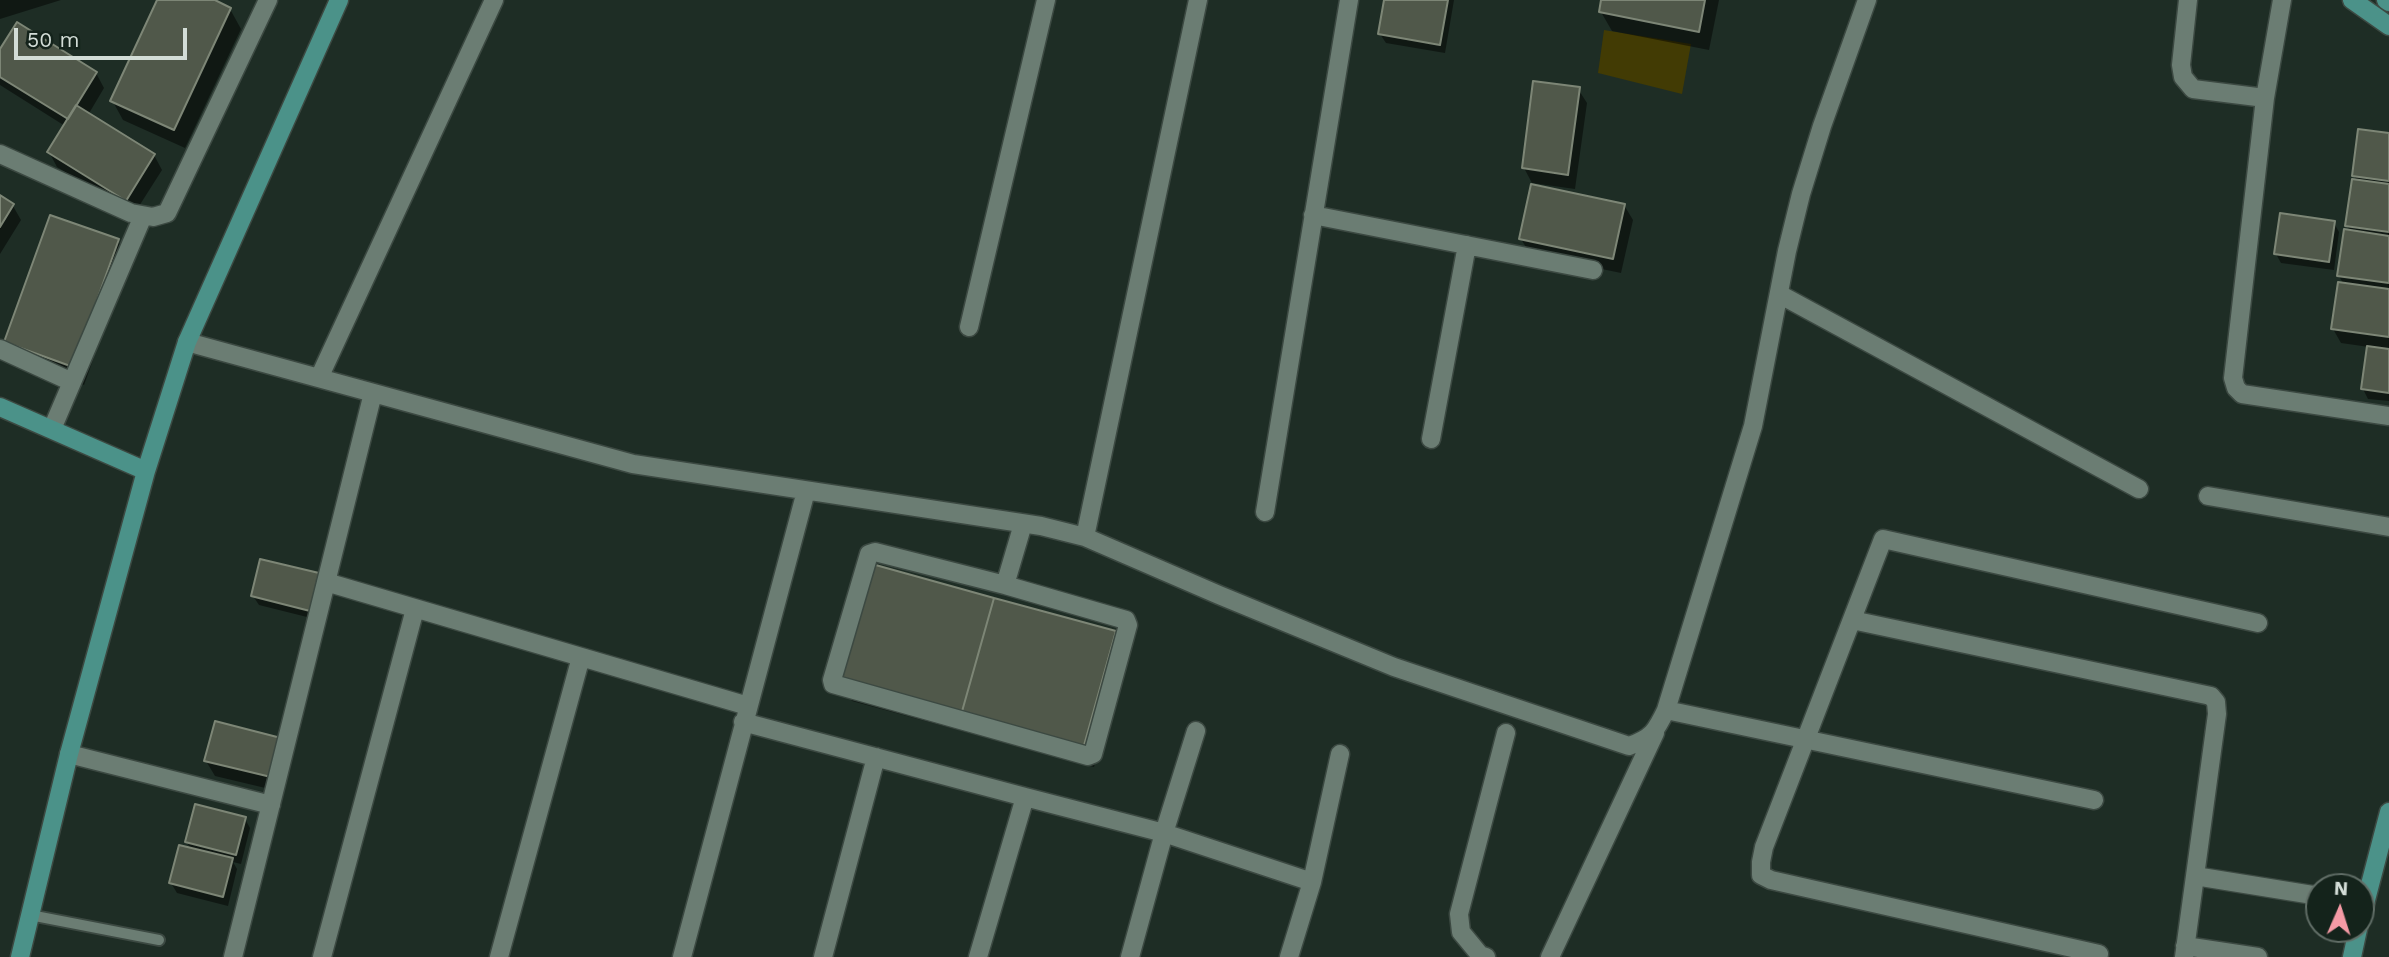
<!DOCTYPE html>
<style>
body{margin:0}
#map{position:relative;width:2389px;height:957px;overflow:hidden;background:#1e2d25;font-family:"Work Sans",sans-serif}
canvas{display:block}
.north{position:absolute;left:2305px;top:873px;width:70px;height:70px;box-sizing:border-box;background:#14231b;border:2px solid #606d66;border-radius:50%;rotate:3deg;font-size:19px;font-weight:700;line-height:28px;text-align:center;color:#d3ddd7}
.north::after{content:'';display:block;margin:auto;width:24px;height:32px;background:#f49aa5;clip-path:polygon(50% 0,100% 100%,50% 72%,0 100%)}
.scale{position:absolute;left:14px;top:28px;width:173px;height:32px;box-sizing:border-box;border:4px solid #d3ddd7;border-top:0;padding-left:9px;font-size:21px;line-height:24px;white-space:nowrap;color:#d3ddd7;-webkit-text-stroke:5px #14231b;paint-order:stroke}
</style>
<div id="map">
<canvas width="2389" height="957"></canvas>
<div class="north">N</div>
<div class="scale">50 m</div>
</div>
<script>
const c = document.querySelector('canvas').getContext('2d');
c.lineJoin = 'round';
function paint(path, color) { c.fillStyle = color; c.fill(path, 'evenodd'); }
function stroke(path, color, width, dash) { c.strokeStyle = color; c.lineWidth = width; c.lineCap = dash ? 'butt' : 'round'; c.setLineDash(dash || []); c.stroke(path); }
const green = new Path2D(`
 M 1604,30 L 1691,44 L 1682,94 L 1598,73 Z`);
const shadow = new Path2D(`
 M 0,0 L 61,0 L 0,19 Z
 M 158,0 L 210,0 L 230,9 L 241,29 L 185,148 L 123,120 L 112,100 Z
 M 1386,0 L 1454,0 L 1445,53 L 1386,43 L 1380,34 Z
 M 1603,0 L 1719,0 L 1709,50 L 1612,31 L 1601,12 Z
 M 0,52 L 96,73 L 104,88 L 88,115 L 154,155 L 162,170 L 134,214 L 57,167 L 49,152 L 65,126 L 0,85 Z
 M 1578,89 L 1587,103 L 1575,189 L 1532,183 L 1524,168 Z
 M 2389,135 L 2389,401 L 2368,399 L 2363,389 L 2369,347 L 2341,343 L 2333,329 L 2344,285 L 2339,276 L 2351,232 L 2347,226 L 2357,182 L 2354,175 Z
 M 0,197 L 13,206 L 21,220 L 0,254 Z
 M 1624,205 L 1633,220 L 1621,273 L 1530,254 L 1521,239 Z
 M 2334,223 L 2339,232 L 2334,270 L 2281,263 L 2276,254 Z
 M 118,241 L 129,260 L 84,385 L 17,361 L 6,342 Z
 M 318,575 L 324,584 L 315,619 L 259,605 L 253,596 Z
 M 1115,632 L 1126,652 L 1094,767 L 852,701 L 841,681 Z
 M 279,739 L 278,791 L 215,776 L 206,761 Z
 M 245,819 L 250,828 L 241,864 L 233,862 L 237,869 L 228,906 L 177,893 L 171,883 L 191,850 L 187,842 Z`);
const building = new Path2D(`
 M 157,0 L 215,0 L 231,8 L 174,130 L 110,101 Z
 M 1384,0 L 1448,0 L 1440,45 L 1378,34 Z
 M 1601,0 L 1705,0 L 1699,32 L 1599,12 Z
 M 17,22 L 97,72 L 68,119 L 0,77 L 0,49 Z
 M 1533,81 L 1580,87 L 1568,175 L 1522,168 Z
 M 76,105 L 155,154 L 126,201 L 47,152 Z
 M 2358,129 L 2389,133 L 2389,181 L 2352,176 Z
 M 2352,179 L 2389,184 L 2389,232 L 2345,226 Z
 M 1531,184 L 1625,204 L 1613,259 L 1519,239 Z
 M 0,195 L 14,204 L 0,227 Z
 M 2280,213 L 2335,221 L 2329,262 L 2274,254 Z
 M 50,215 L 119,239 L 73,367 L 4,342 Z
 M 2344,229 L 2389,236 L 2389,283 L 2337,276 Z
 M 2338,282 L 2389,289 L 2389,337 L 2331,329 Z
 M 2367,346 L 2389,349 L 2389,393 L 2361,389 Z
 M 260,559 L 319,573 L 310,611 L 251,596 Z
 M 872,564 L 994,598 L 961,715 L 839,682 Z
 M 994,598 L 1116,631 L 1083,749 L 961,715 Z
 M 215,721 L 281,738 L 271,777 L 204,761 Z
 M 195,804 L 246,817 L 236,855 L 185,842 Z
 M 179,845 L 233,858 L 223,897 L 169,883 Z`);
const lane = new Path2D(`
 M 30,915 L 159,940`);
const street = new Path2D(`
 M 2188,0 L 2181,65 L 2183,77 L 2193,89 L 2265,98
 M 2282,0 L 2265,98 L 2233,378 L 2236,388 L 2242,394 L 2389,416
 M 0,154 L 131,213 L 153,217 L 167,213 L 268,0
 M 1313,215 L 1593,270
 M 1779,294 L 2139,489
 M 969,327 L 1046,0
 M 187,342 L 633,464 L 1041,526 L 1085,537 L 1219,595 L 1394,667 L 1629,746 C 1652,738 1656,731 1666,710 L 1753,426 L 1787,251 L 1801,194 L 1822,126 L 1867,0
 M 0,349 L 72,382
 M 319,378 L 494,0
 M 52,429 L 143,216
 M 1431,439 L 1467,245
 M 2208,496 L 2389,527
 M 1265,512 L 1349,0
 M 1085,537 L 1198,0
 M 875,552 L 1005,585 L 1126,620 L 1128,625 L 1093,754 L 1088,756 L 833,684 L 832,680 L 869,554 Z
 M 326,582 L 748,706
 M 1005,585 L 1023,524
 M 1852,620 L 2211,696 L 2216,702 L 2217,714 L 2184,957
 M 1666,710 L 2094,800
 M 743,722 L 1025,797
 M 69,754 L 271,805
 M 2195,876 L 2319,896
 M 1312,882 L 1340,754
 M 2185,946 L 2258,957
 M 2099,954 L 1771,880 L 1761,875 L 1761,862 L 1764,847 L 1883,539 L 2258,623
 M 233,957 L 373,393
 M 322,957 L 415,609
 M 499,957 L 581,657
 M 682,957 L 806,491
 M 823,957 L 876,757
 M 978,957 L 1025,797 L 1164,833 L 1312,882 L 1289,957
 M 1130,957 L 1164,833 L 1196,731
 M 1486,957 L 1480,955 L 1461,932 L 1459,914 L 1506,733
 M 1550,957 L 1655,733`);
const secondary = new Path2D(`
 M 2352,0 L 2389,26
 M 2386,0 L 2389,2
 M 0,407 L 146,471
 M 2361,919 L 2389,812
 M 20,957 L 69,754 L 146,471 L 187,342 L 339,0
 M 2352,957 L 2358,929`);
paint(green, '#423b04');
paint(shadow, '#0007');
paint(building, '#50584a');
stroke(building, '#7d8676', 2);
stroke(lane, '#3c4942', 14);
stroke(street, '#3c4942', 21);
stroke(secondary, '#3c4942', 21);
stroke(lane, '#6b7d73', 10);
stroke(street, '#6b7d73', 18);
stroke(secondary, '#4b9289', 18);
</script>
